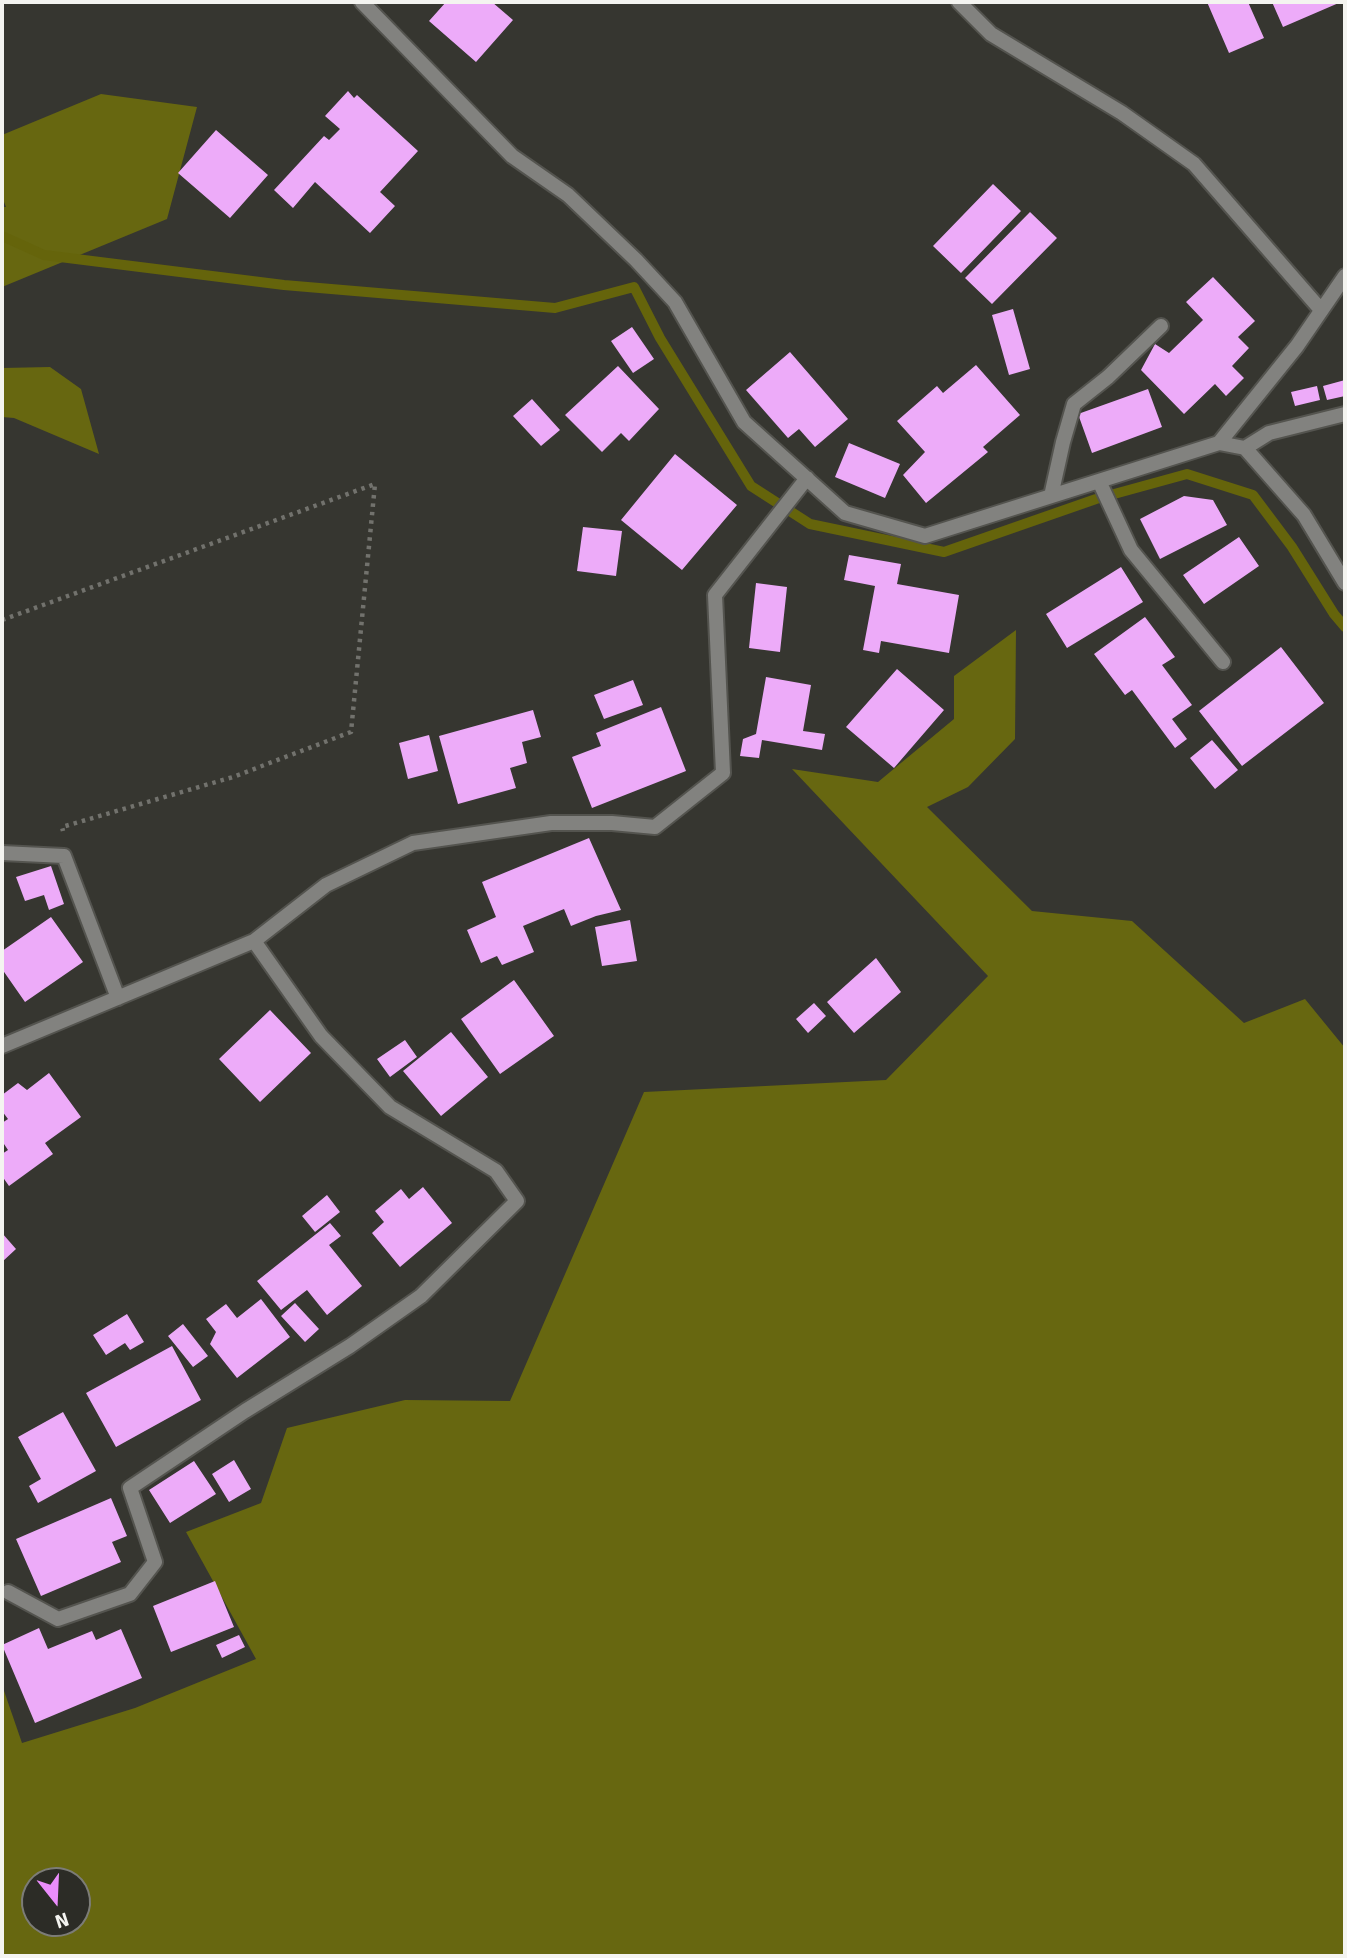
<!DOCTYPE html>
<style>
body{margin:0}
#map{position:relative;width:1347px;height:1958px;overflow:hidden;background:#363630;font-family:Signika,sans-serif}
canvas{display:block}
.frame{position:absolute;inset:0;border:4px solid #f4f4f0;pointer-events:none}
.north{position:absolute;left:21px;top:1867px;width:70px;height:70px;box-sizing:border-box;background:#2c2c26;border:2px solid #7c7c77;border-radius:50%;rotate:162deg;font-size:19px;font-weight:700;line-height:28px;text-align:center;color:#f4f4f0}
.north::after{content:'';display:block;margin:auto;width:24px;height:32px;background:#eb8dfc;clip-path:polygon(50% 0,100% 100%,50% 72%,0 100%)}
</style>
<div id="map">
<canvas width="1347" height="1958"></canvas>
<div class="frame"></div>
<div class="north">N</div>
</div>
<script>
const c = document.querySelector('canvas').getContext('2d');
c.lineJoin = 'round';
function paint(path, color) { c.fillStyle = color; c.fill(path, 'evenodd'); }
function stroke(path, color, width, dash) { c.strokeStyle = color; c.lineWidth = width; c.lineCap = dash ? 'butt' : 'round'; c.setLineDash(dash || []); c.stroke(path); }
const forest = new Path2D(`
 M 101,94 L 197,107 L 167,219 L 2,287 L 2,207 L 6,207 L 2,197 L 2,135 Z
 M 50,367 L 81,389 L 99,454 L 14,418 L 2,417 L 2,368 Z
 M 1016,630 L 1015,739 L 968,787 L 927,807 L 1032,911 L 1132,921 L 1244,1023 L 1305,999 L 1345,1048 L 1345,1956 L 2,1956 L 2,1685 L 22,1743 L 135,1708 L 256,1659 L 186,1532 L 261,1503 L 287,1428 L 405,1400 L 510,1401 L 644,1092 L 886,1080 L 988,976 L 792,769 L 878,782 L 954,719 L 954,676 ZM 35,1881 L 77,1881 L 77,1923 L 35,1923 Z`);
const stream = new Path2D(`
 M 2,236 L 44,255 L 284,285 L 555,308 L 634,287 L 660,338 L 751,486 L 810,524 L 944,552 L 1096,499 L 1187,474 L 1253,495 L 1292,547 L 1334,614 L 1345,627`);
const building = new Path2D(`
 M 446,2 L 492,2 L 513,20 L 476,62 L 429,21 Z
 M 1207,2 L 1248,2 L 1264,38 L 1229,53 Z
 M 1272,2 L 1341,2 L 1283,27 Z
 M 348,91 L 354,98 L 357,95 L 418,151 L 380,192 L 395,206 L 370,233 L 315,182 L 293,208 L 274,190 L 324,136 L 329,140 L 340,129 L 325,116 Z
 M 216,130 L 268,175 L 230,218 L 178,173 Z
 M 993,184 L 1021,211 L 961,273 L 933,246 Z
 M 1030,212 L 1057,238 L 992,304 L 965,278 Z
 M 1213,277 L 1255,321 L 1238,337 L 1249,348 L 1232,366 L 1244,378 L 1226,396 L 1215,384 L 1184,414 L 1141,370 L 1155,344 L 1169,353 L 1203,320 L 1186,302 Z
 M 1013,309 L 1030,369 L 1009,375 L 992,315 Z
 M 632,327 L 654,359 L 633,373 L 611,341 Z
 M 790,352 L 848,419 L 815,447 L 799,429 L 788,438 L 746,390 Z
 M 976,365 L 1020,415 L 983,447 L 988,452 L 926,503 L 903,475 L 925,452 L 897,421 L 937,386 L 943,393 Z
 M 618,366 L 659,409 L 629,441 L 621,433 L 602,452 L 565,415 Z
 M 1345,380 L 1345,396 L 1327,400 L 1323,386 Z
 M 1317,386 L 1320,400 L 1295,406 L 1291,392 Z
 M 1148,389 L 1162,427 L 1092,453 L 1078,414 Z
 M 532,399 L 560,430 L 541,446 L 513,416 Z
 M 849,443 L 900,464 L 885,498 L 835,477 Z
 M 675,454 L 737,505 L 682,570 L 621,520 Z
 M 1184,496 L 1213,500 L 1227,525 L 1160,559 L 1140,519 Z
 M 583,527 L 622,531 L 616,576 L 577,571 Z
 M 1239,537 L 1259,566 L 1204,604 L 1183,575 Z
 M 849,555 L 901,564 L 897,584 L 959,595 L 949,653 L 881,641 L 879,653 L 863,650 L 875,586 L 844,580 Z
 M 1121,567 L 1143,602 L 1067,648 L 1046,614 Z
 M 756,583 L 787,587 L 780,652 L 749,648 Z
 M 1145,617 L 1175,657 L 1162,665 L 1192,705 L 1172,719 L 1187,739 L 1175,748 L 1132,690 L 1125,695 L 1094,654 Z
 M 1281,647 L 1324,703 L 1242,766 L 1199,711 Z
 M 897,669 L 944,710 L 894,768 L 846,727 Z
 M 766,677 L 811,685 L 803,731 L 825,734 L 822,750 L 762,740 L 759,758 L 740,756 L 743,739 L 756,734 Z
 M 633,680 L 643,705 L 604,719 L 594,695 Z
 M 661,707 L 686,771 L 592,808 L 572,757 L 601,746 L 596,733 Z
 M 533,710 L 541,737 L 522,742 L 527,763 L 510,768 L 516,788 L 458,804 L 439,736 Z
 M 429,735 L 438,771 L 408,779 L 399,743 Z
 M 1212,740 L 1238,770 L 1215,789 L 1190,758 Z
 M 589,838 L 621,910 L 596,916 L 571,926 L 564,909 L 523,926 L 534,952 L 502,965 L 497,956 L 481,963 L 467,930 L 496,917 L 482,882 Z
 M 51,866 L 64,904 L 49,910 L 44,895 L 25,901 L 16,877 Z
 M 51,917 L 83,962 L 25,1002 L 2,969 L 2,951 Z
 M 630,920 L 637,961 L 602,966 L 595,927 Z
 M 876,958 L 901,992 L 854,1033 L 827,1002 Z
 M 514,980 L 554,1036 L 500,1074 L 461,1019 Z
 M 814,1003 L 826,1016 L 808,1033 L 796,1019 Z
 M 270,1010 L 311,1053 L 260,1102 L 219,1059 Z
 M 451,1032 L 488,1077 L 441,1116 L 403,1071 Z
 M 405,1040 L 417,1057 L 390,1077 L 377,1059 Z
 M 49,1073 L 81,1117 L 45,1143 L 53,1154 L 9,1186 L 2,1176 L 2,1154 L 8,1150 L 2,1141 L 2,1123 L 8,1119 L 2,1111 L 2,1095 L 18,1083 L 27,1090 Z
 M 423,1187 L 452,1223 L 400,1267 L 372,1233 L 384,1222 L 375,1211 L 401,1189 L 409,1199 Z
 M 327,1195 L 340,1212 L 315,1232 L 302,1216 Z
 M 330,1223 L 341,1236 L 329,1245 L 362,1286 L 327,1315 L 307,1290 L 281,1310 L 257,1281 Z
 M 2,1233 L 16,1249 L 2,1262 Z
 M 261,1299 L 290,1337 L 237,1378 L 210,1344 L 216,1332 L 206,1319 L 226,1304 L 237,1318 Z
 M 295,1303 L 319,1329 L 305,1342 L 281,1316 Z
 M 127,1314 L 144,1342 L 130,1350 L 125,1343 L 106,1355 L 93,1335 Z
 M 183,1324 L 208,1356 L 193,1367 L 168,1336 Z
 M 172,1346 L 201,1400 L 116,1447 L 86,1393 Z
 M 63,1412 L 96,1471 L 38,1503 L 29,1486 L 41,1479 L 18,1437 Z
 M 234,1460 L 251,1489 L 229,1502 L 212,1474 Z
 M 194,1461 L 216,1494 L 170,1523 L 149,1490 Z
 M 111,1498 L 127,1536 L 112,1542 L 121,1562 L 41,1596 L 16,1539 Z
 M 215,1581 L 234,1627 L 171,1652 L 153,1606 Z
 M 39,1628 L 48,1649 L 92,1631 L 96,1640 L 121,1629 L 142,1678 L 35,1723 L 2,1645 Z
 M 239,1635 L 245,1647 L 222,1658 L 216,1645 Z`);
const path = new Path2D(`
 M 2,620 L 375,484 L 351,732 L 233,777 L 62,827 L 63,831`);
const minor = new Path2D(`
 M 362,2 L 512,156 L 568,195 L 636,260 L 675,302 L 744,422 L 845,513 L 925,536 L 1219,443 L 1245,448 L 1304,515 L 1345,583
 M 959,2 L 991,34 L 1122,113 L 1194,164 L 1321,310
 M 1219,443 L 1297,346 L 1345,276
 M 1245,448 L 1269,433 L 1345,414
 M 1099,481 L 1131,550 L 1223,662
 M 1051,496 L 1063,442 L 1074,404 L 1108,377 L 1161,326
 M 2,853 L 64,856 L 118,998
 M 2,1046 L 254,941 L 326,885 L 413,843 L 551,823 L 612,823 L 655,827 L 723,773 L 715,595 L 807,478
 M 8,1592 L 58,1619 L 130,1594 L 155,1562 L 130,1488 L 245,1411 L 350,1346 L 421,1296 L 517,1201 L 496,1171 L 390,1107 L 321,1036 L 254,941`);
paint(forest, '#676710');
stroke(stream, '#65640b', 10);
paint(building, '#edabf9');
stroke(minor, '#54544f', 18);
stroke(path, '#72726d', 4.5, [3.5, 5]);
stroke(minor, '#82827f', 14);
</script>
